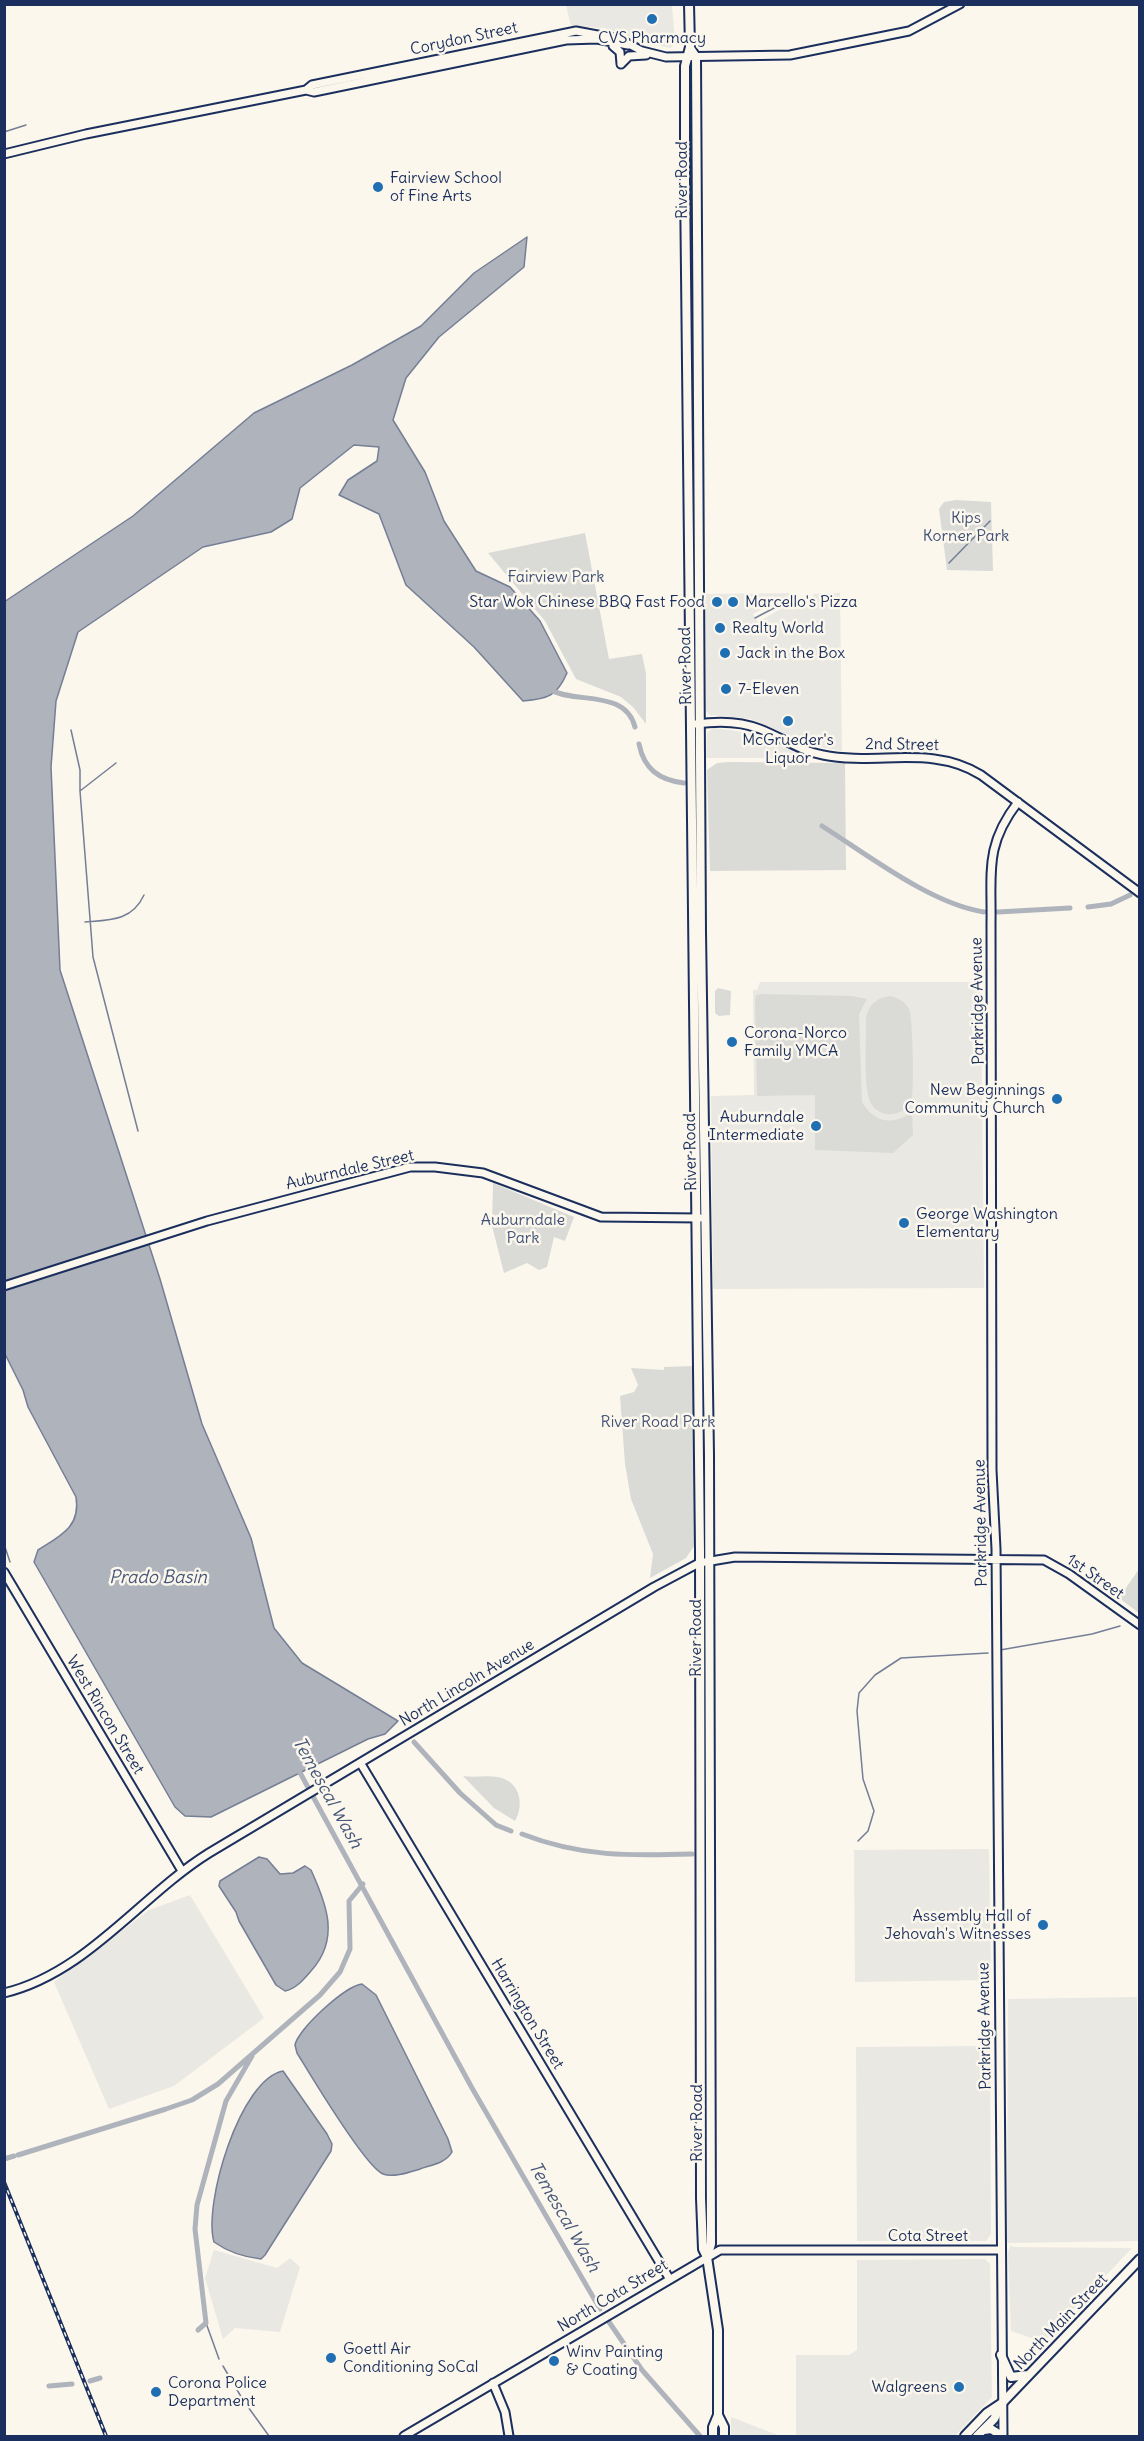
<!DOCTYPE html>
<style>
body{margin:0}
#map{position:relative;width:1144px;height:2441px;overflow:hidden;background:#fbf7ec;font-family:Delius,sans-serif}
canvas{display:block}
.frame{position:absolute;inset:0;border:6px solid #1b2f5e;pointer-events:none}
</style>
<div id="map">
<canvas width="1144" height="2441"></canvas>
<div class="frame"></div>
</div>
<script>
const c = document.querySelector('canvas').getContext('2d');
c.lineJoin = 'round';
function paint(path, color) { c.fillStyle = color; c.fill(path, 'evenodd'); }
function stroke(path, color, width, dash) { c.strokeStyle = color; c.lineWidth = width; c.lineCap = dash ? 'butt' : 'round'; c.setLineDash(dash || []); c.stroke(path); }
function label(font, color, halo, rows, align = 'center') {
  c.font = font + ' Delius,sans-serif'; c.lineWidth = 5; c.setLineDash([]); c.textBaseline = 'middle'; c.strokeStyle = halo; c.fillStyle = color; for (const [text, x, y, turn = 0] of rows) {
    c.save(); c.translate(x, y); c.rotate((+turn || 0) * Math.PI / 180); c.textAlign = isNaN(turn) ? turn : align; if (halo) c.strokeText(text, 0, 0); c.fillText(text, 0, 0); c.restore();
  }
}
const built = new Path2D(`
 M 566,5 L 672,5 L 675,42 L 671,48 L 655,45 L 604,28 L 571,26 Z
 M 795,593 L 753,614 L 758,622 L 796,600 L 813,600 L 813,594 L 840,593 L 842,751 L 813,746 L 751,719 L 710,715 L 706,711 L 705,594 Z
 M 714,728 L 751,733 L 815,758 L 706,758 L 707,732 Z
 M 760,982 L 981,982 L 984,1288 L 713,1289 L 711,1096 L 754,1095 L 753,990 L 757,990 Z
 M 989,1849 L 991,1980 L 855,1982 L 854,1850 Z
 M 190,1895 L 264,2018 L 174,2086 L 109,2109 L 54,1982 L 149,1910 Z
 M 1137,1997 L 1139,2241 L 1007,2243 L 1008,1999 Z
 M 990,2046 L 991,2234 L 986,2241 L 857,2241 L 856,2047 Z
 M 1010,2246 L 1015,2247 L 1132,2248 L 1043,2342 L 1011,2331 L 1008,2253 Z
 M 214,2250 L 277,2268 L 290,2258 L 300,2267 L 280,2332 L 235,2328 L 223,2339 L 205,2278 Z
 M 985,2259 L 990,2264 L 992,2397 L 955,2436 L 796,2436 L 796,2355 L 849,2355 L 857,2350 L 857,2260 Z
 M 731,2417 L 780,2436 L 731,2436 Z`);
const green = new Path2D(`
 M 956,500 L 991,502 L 993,571 L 947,570 L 939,509 L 944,502 Z
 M 585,533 L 609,659 L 642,654 L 646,674 L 646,724 L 633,707 L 621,697 L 576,679 L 545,621 L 488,553 Z
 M 728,762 L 845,763 L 846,870 L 710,871 L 707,770 L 717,763 Z
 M 718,988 L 731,991 L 730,1015 L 719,1016 L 715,1013 L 715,991 Z
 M 763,994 L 852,996 L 867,999 L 859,1014 L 862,1102 C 874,1123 893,1126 912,1112 L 913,1135 L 893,1153 L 815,1150 L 815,1095 L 757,1096 L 755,999 L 756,995 Z
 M 890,996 C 898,998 905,1001 909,1009 C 913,1016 914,1088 912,1097 C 908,1116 882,1120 872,1105 C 862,1091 867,1037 866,1017 C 869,1004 877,998 890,996 Z
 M 493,1183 L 574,1217 L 565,1241 L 554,1237 L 547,1267 L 539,1270 L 527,1263 L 504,1273 L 492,1226 Z
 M 694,1366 L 694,1546 L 686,1558 L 650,1578 L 653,1554 L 631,1499 L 625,1464 L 620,1396 L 634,1392 L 638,1385 L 631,1368 L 664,1370 L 664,1367 Z
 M 1139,1569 L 1139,1613 L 1119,1598 Z
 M 463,1776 C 474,1778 486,1775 497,1777 C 519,1780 525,1803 515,1821 L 494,1808 Z`);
const water = new Path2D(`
 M 527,237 L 524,267 L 439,337 L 406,378 L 393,420 L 425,472 L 444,521 L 476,571 L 510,587 L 540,621 L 567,673 C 557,696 548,699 523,701 L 474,647 L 406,585 L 379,514 L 339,495 L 348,480 L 377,461 L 379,447 L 354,445 L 300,488 L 292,519 L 271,532 L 203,547 L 78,632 L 56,701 L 51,767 L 60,970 L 160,1279 L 202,1424 L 251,1538 L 274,1628 L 302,1663 L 398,1721 L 385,1734 L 368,1739 L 211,1817 L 185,1816 L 175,1807 L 34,1562 L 38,1550 C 60,1536 81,1527 76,1497 L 28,1407 L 23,1390 L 5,1354 L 4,602 L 133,516 L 254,413 L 352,365 L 421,326 L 474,273 Z
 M 259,1857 L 267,1859 L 280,1874 L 293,1873 L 305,1866 L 311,1870 C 327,1905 340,1939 311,1971 C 304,1979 296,1989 285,1991 L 276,1985 L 239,1921 L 236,1912 L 219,1886 L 220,1881 Z
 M 362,1984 L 376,1995 L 448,2139 L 452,2152 C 446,2163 431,2165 420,2169 C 410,2172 393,2178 383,2174 C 365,2167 310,2074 297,2053 L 295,2045 C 298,2029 345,1986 362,1984 Z
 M 283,2071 L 327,2134 L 332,2144 L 331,2151 L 265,2255 L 261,2259 C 244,2257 228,2252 214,2242 C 203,2204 240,2079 283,2071 Z`);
const stream = new Path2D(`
 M 4,132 L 26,125
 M 949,563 L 990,521
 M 755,618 L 795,597
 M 71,730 L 80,770 L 80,791
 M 116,763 L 80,791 L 93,957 L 138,1131
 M 85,922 C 110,920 132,921 144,895
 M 4,1544 L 10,1562
 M 1000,1650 L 1092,1634 L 1120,1626
 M 858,1841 L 868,1831 L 874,1811 L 863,1779 L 857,1711 L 859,1693 L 875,1675 L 901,1658 L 988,1653
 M 206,2323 L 219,2359
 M 223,2366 L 243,2400 L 269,2436`);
const canal = new Path2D(`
 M 551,690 C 576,704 625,689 635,727
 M 639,744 C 644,769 659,780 684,783
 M 822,826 C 868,855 931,904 984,912
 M 1088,907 L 1111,904 L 1130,895
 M 998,912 L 1070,908
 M 414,1742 L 460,1793 L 496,1825 L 511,1831
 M 298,1769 L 472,2088 L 600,2309
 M 522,1834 C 581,1857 630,1856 692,1854
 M 18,2155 L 166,2109 L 192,2100 L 218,2084 L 320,1995 L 340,1972 L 350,1949 L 349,1901 L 363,1884
 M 4,2159 L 14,2156
 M 609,2322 L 642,2370 L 700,2436
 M 198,2330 L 206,2323 L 195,2229 L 197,2205 L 226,2101 L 252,2056
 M 90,2381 L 100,2378
 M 49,2386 L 72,2384`);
const secondary = new Path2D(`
 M 613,46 L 620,52 L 621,64
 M 621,64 L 629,56 L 646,55
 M 306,90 L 312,85 L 576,31 L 619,39 L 642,51 L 666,57 L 790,55 L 909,31 L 960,4
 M 4,154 L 86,134 L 306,90 L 314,92 L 566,40 L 597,39 L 628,45
 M 696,724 C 717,721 740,721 760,729 C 781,737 800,751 823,755 C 877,766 932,744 981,775 L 1140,893
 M 4,1286 L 207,1221 L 410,1167 L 435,1167 L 483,1173 L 601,1217 L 700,1218
 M 4,1572 L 182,1871
 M 361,1764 L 669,2278
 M 4,1993 C 87,1973 140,1896 209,1853 L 654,1587 L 699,1563 L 735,1557 L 1044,1560 L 1069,1574 L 1140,1625
 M 493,2383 L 505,2412 L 509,2436
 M 404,2436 L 720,2250 L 1001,2250
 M 1003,2436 L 996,1549 L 992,1470 L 991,924 C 992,873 984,846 1018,802`);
const primary = new Path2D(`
 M 689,4 L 690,47 L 685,66 L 685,182 L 700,1550 L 701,2198 L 703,2249 L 707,2257
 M 690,48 L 696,57 L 701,932 L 709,1455 L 711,2244 L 707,2257 L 718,2330 L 718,2415 L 713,2427 L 713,2436
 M 1001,2355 L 1011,2377 L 1028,2375
 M 718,2415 L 724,2427 L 724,2436
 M 984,2430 L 991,2429 L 1002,2436
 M 965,2436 L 987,2413 L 1002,2403 L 1140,2259
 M 977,2436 L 994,2419 L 1001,2405`);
const rail = new Path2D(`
 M 4,2182 L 106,2436`);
const markers = [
 [652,19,6,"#1f6fb2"],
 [378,187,6,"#1f6fb2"],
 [717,602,6,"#1f6fb2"],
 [733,602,6,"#1f6fb2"],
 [720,628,6,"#1f6fb2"],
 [725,653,6,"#1f6fb2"],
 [726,689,6,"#1f6fb2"],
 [788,721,6,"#1f6fb2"],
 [732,1042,6,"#1f6fb2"],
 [1057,1099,6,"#1f6fb2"],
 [816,1126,6,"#1f6fb2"],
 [904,1223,6,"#1f6fb2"],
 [1043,1925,6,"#1f6fb2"],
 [331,2358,6,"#1f6fb2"],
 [554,2361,6,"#1f6fb2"],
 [959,2387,6,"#1f6fb2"],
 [156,2392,6,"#1f6fb2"]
];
const poiNames = [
 ["CVS Pharmacy",652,38,"center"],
 ["Fairview School",390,178],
 ["of Fine Arts",390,196],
 ["Star Wok Chinese BBQ Fast Food",705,602,"right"],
 ["Marcello's Pizza",745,602],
 ["Realty World",732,628],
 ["Jack in the Box",737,653],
 ["7-Eleven",738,689],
 ["McGrueder's",788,740,"center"],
 ["Liquor",788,758,"center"],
 ["Corona-Norco",744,1033],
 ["Family YMCA",744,1051],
 ["New Beginnings",1045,1090,"right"],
 ["Community Church",1045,1108,"right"],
 ["Auburndale",804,1117,"right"],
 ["Intermediate",804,1135,"right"],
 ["George Washington",916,1214],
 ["Elementary",916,1232],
 ["Assembly Hall of",1031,1916,"right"],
 ["Jehovah's Witnesses",1031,1934,"right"],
 ["Goettl Air",343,2349],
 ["Conditioning SoCal",343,2367],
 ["Winv Painting",566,2352],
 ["& Coating",566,2370],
 ["Corona Police",168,2383],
 ["Department",168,2401],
 ["Walgreens",947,2387,"right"]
];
const streetNames = [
 ["Corydon Street",464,39,-12],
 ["River Road",682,180,-90],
 ["River Road",686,666,-91],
 ["2nd Street",902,745,1],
 ["Parkridge Avenue",978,1001,-91],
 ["River Road",691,1152,-91],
 ["Auburndale Street",350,1170,-13],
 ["Parkridge Avenue",981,1523,-91],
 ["1st Street",1095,1577,35],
 ["River Road",696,1638,-90],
 ["North Lincoln Avenue",467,1683,-31],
 ["West Rincon Street",105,1715,59],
 ["Harrington Street",527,2014,59],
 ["Parkridge Avenue",985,2026,-91],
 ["River Road",697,2123,-90],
 ["Cota Street",928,2236],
 ["North Cota Street",613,2296,-31],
 ["North Main Street",1061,2322,-46]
];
const parkNames = [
 ["Kips",966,518],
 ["Korner Park",966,536],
 ["Fairview Park",556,577],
 ["Auburndale",523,1220],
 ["Park",523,1238],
 ["River Road Park",658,1422]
];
const waterNames = [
 ["Prado Basin",158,1578],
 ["Temescal Wash",327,1793,61],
 ["Temescal Wash",564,2217,60]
];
paint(built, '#eae8e2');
paint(green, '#dadad7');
paint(water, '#afb3bb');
stroke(water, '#747e96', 1.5);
stroke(stream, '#747e96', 1.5);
stroke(canal, '#afb3bb', 5);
stroke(secondary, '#1b2f5e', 11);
stroke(primary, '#1b2f5e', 12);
stroke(secondary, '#fbf7ec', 7);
stroke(primary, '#fbf7ec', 8);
stroke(rail, '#1b2f5e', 4);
stroke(rail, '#fbf7ec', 1.5, [4.5]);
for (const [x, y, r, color] of markers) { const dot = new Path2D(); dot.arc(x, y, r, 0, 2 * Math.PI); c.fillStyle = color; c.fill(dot); stroke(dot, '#fbf7ec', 2); }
label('16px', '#1b2f5e', '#fbf7ec', poiNames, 'left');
label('16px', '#1b2f5e', '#fbf7ec', streetNames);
label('16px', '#415176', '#fbf7ec', parkNames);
label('italic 18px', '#47577a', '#fbf7ec', waterNames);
</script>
